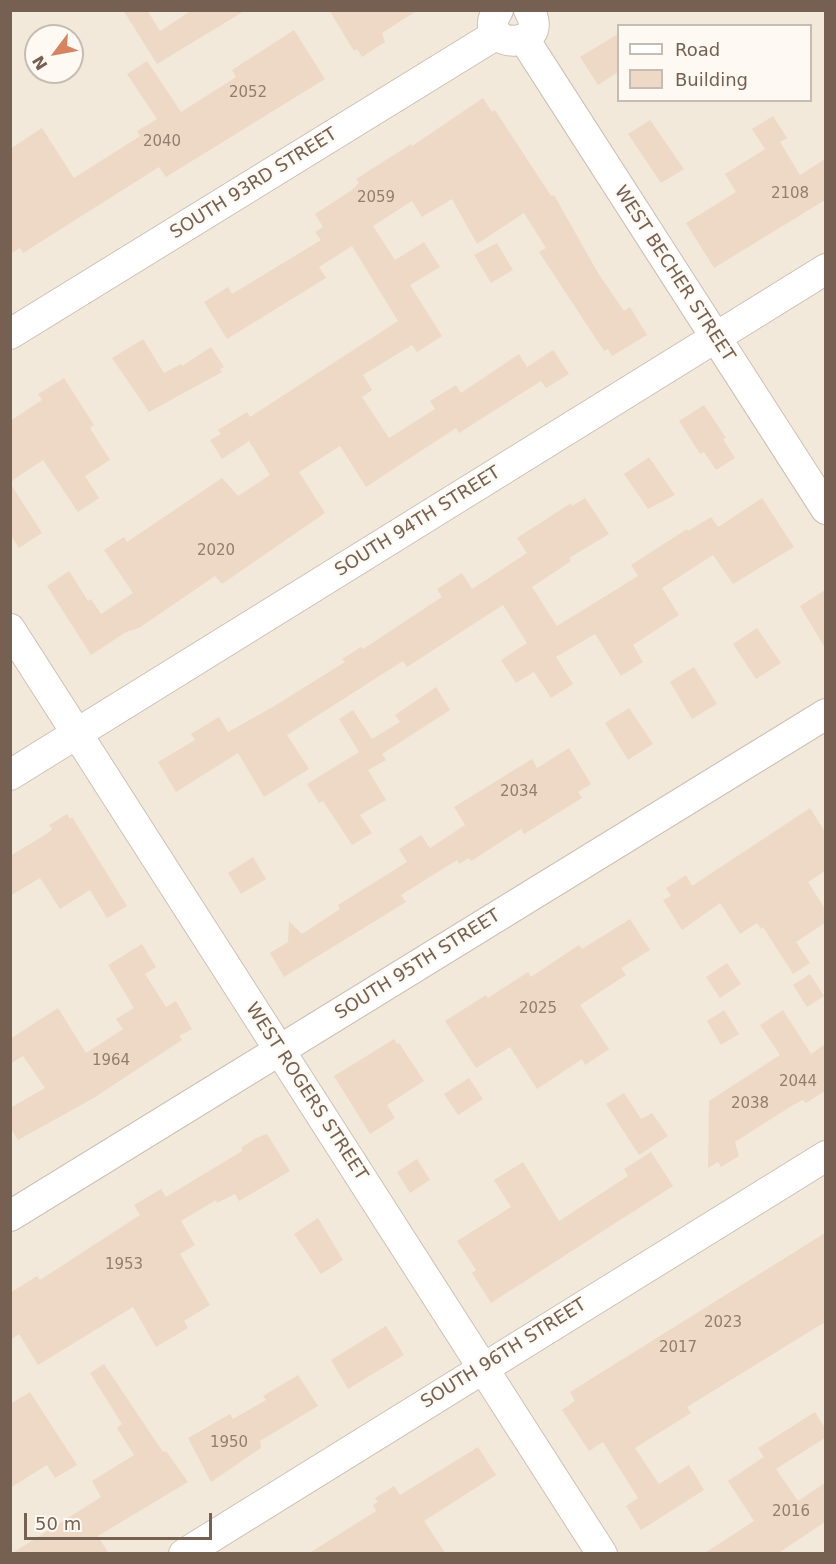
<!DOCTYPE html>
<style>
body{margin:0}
#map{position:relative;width:836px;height:1564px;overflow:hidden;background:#fbf6ec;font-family:"DejaVu Sans",sans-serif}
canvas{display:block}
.frame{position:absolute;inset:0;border:12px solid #756051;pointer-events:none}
.legend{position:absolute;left:617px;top:24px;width:195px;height:78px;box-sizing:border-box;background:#fefaf3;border:2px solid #c7bcb2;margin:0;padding:8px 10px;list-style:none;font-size:18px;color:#756051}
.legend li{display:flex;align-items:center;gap:12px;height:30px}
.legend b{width:30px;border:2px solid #c7bcb2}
.north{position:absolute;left:24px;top:24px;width:60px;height:60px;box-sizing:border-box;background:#fefaf3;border:2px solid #c7bcb2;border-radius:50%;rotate:238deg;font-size:16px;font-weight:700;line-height:24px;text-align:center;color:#756051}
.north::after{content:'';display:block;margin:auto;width:21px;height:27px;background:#d7835f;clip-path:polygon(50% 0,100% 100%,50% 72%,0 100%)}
.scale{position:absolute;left:24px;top:1513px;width:188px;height:27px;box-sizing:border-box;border:3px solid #756051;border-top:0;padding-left:8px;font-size:18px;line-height:21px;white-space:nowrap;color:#756051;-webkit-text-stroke:4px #fefaf3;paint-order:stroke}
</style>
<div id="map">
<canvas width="836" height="1564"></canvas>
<div class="frame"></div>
<ul class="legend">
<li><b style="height:8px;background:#fff"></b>Road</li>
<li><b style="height:16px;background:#eed9c7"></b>Building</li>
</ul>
<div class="north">N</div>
<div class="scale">50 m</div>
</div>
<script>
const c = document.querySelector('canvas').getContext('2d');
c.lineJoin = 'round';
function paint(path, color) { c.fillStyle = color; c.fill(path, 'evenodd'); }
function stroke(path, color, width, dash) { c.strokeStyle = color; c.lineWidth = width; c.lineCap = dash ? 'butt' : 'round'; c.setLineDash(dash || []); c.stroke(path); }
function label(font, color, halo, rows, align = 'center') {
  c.font = font + ' "DejaVu Sans",sans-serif'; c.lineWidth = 4.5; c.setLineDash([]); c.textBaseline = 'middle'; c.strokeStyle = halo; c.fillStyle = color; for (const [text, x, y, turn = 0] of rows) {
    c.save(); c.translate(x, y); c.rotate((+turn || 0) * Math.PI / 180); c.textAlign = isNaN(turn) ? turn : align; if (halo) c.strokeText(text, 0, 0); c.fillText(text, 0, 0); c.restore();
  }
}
const residential = new Path2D(`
 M 11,11 L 825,11 L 825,1553 L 11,1553 ZM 618,26 L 810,26 L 810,100 L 618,100 ZM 36,36 L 72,36 L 72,72 L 36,72 Z`);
const building = new Path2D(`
 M 123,10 L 147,10 L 160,31 L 192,10 L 246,10 L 157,64 Z
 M 329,10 L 418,10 L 382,33 L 385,42 L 362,57 L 357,49 L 354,51 Z
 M 294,30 L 325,79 L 166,177 L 159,167 L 23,253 L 20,248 L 10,254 L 10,149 L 42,128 L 74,178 L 140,136 L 137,131 L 157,119 L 127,74 L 147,61 L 181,112 L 236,77 L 232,70 Z
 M 618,34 L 618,72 L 598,85 L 580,57 Z
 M 483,98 L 492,112 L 495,110 L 551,196 L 554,195 L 598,273 L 624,311 L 630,307 L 647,335 L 612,356 L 608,349 L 604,351 L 539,252 L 546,248 L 524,213 L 477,244 L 452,199 L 422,217 L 412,201 L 373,226 L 395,260 L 424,242 L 440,267 L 410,285 L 442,336 L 417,352 L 412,345 L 363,375 L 372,390 L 362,397 L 389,438 L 435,409 L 430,401 L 438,396 L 456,385 L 461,393 L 519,354 L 527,367 L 553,350 L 569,374 L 546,388 L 541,381 L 459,433 L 456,428 L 366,487 L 340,446 L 299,472 L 325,513 L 222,584 L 215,576 L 139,628 L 126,632 L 91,655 L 47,586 L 69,571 L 88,601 L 91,599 L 101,614 L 133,593 L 104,550 L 124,537 L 127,542 L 222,478 L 238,496 L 270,475 L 249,441 L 222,459 L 210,440 L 221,434 L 218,430 L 247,412 L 250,417 L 398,321 L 352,246 L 319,267 L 326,278 L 227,339 L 204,302 L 228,287 L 232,294 L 321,240 L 315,232 L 323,227 L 315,214 L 352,190 L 359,183 L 356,179 L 411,144 L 412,146 Z
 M 773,116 L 787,138 L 780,142 L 800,175 L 825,159 L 825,200 L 714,268 L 686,223 L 736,192 L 725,174 L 765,149 L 752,129 Z
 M 650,120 L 684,169 L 661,183 L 628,134 Z
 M 497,243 L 513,270 L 491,283 L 474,255 Z
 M 143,339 L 164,373 L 181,364 L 182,366 L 211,347 L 224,367 L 220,369 L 222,372 L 149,412 L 112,358 Z
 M 64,378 L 94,425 L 90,428 L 110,460 L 85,476 L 99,498 L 78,512 L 43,460 L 10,482 L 10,421 L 42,400 L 38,394 Z
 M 704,405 L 726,438 L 723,439 L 735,458 L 716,470 L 704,452 L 700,454 L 679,421 Z
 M 649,457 L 675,495 L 648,509 L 624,474 Z
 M 10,483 L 42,533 L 19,548 L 10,534 Z
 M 585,498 L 609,534 L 569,558 L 571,561 L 532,587 L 557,626 L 638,576 L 631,565 L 687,529 L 688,531 L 711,517 L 718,527 L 762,498 L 794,547 L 733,584 L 713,555 L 662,588 L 679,615 L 633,645 L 643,662 L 621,676 L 595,634 L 556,657 L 573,684 L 551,698 L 534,672 L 516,683 L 501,660 L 527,643 L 503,605 L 407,667 L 403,661 L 287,735 L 309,769 L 264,797 L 238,753 L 176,792 L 158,762 L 195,740 L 191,734 L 219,717 L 228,732 L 271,708 L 345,662 L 342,659 L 361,647 L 363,649 L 442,597 L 437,589 L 462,573 L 472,589 L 527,553 L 517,538 L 571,503 L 572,506 Z
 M 825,590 L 825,648 L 800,606 Z
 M 757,628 L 781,663 L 756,679 L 733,644 Z
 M 694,667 L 717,704 L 692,719 L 670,682 Z
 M 436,687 L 450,710 L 382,754 L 386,760 L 368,770 L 386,800 L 360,815 L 372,833 L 352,845 L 323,801 L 319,803 L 307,784 L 359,752 L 339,719 L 353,710 L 372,739 L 400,722 L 395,715 Z
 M 629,708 L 653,744 L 628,760 L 605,723 Z
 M 569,748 L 591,784 L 578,792 L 582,798 L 524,834 L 521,829 L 471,861 L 469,858 L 459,864 L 457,860 L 401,895 L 406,902 L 284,977 L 270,953 L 288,942 L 289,921 L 302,934 L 340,909 L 338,905 L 407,862 L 399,849 L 421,835 L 430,848 L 465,825 L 454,807 L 532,759 L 537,768 Z
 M 810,808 L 825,832 L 825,871 L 808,882 L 825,909 L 825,923 L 796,942 L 810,963 L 793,974 L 763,927 L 761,929 L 757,923 L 740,934 L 720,903 L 682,930 L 663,900 L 671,896 L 666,888 L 686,875 L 692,886 Z
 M 67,814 L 70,819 L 72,817 L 127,906 L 107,918 L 90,890 L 60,909 L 40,878 L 10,896 L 10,856 L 48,833 L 52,829 L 49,825 Z
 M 253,857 L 266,879 L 241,894 L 228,873 Z
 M 630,919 L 650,950 L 621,968 L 626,975 L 580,1005 L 609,1049 L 585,1065 L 582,1059 L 537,1089 L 510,1047 L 476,1068 L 445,1021 L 486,995 L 488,998 L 528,972 L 531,977 L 579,945 L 582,949 Z
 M 142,944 L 156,967 L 145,974 L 166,1007 L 176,1001 L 192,1029 L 179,1036 L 182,1040 L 92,1099 L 18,1140 L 10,1127 L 10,1108 L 45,1088 L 23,1056 L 10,1064 L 10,1039 L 58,1008 L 86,1053 L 123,1029 L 116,1019 L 134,1008 L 108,965 Z
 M 727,963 L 741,984 L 720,998 L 706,977 Z
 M 810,974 L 824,996 L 807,1007 L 793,985 Z
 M 724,1010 L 739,1034 L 721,1045 L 707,1021 Z
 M 783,1010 L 811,1054 L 825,1044 L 825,1091 L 806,1103 L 803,1100 L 793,1105 L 735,1142 L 739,1156 L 721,1167 L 718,1162 L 708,1168 L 709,1101 L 780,1055 L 760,1025 Z
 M 394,1039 L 397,1044 L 399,1043 L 424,1081 L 387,1105 L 395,1118 L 370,1134 L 334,1076 Z
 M 469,1078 L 483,1099 L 458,1115 L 444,1094 Z
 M 624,1093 L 641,1119 L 652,1113 L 668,1136 L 639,1155 L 606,1104 Z
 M 267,1134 L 290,1171 L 239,1201 L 235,1194 L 217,1203 L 216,1200 L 181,1221 L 195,1245 L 180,1254 L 210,1305 L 184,1321 L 188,1328 L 156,1347 L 133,1307 L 38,1365 L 19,1334 L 10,1340 L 10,1293 L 37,1276 L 40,1280 L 140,1215 L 134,1205 L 161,1189 L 166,1197 L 242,1151 L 242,1147 L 256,1138 Z
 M 651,1152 L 673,1186 L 491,1303 L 472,1273 L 476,1270 L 457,1241 L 511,1207 L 494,1180 L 523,1162 L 559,1221 L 628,1176 L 624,1169 Z
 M 417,1159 L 430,1180 L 410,1193 L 397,1172 Z
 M 318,1218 L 343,1260 L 321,1274 L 294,1234 Z
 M 825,1233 L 825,1322 L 687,1407 L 691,1413 L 635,1448 L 659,1484 L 689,1465 L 704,1490 L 641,1530 L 626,1506 L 638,1498 L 603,1442 L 589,1451 L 562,1410 L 575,1401 L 570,1392 Z
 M 386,1326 L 404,1355 L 348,1389 L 331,1360 Z
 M 104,1364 L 163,1452 L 166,1451 L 188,1482 L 98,1536 L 109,1554 L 11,1554 L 101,1497 L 92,1481 L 134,1455 L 117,1428 L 122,1424 L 90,1373 Z
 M 298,1375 L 318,1406 L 260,1441 L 261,1448 L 211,1482 L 188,1438 L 230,1414 L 233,1419 L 266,1400 L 263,1396 Z
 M 30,1392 L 77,1465 L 55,1478 L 47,1465 L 10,1488 L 10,1404 Z
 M 815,1412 L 825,1428 L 825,1438 L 776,1469 L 798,1501 L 825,1483 L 825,1522 L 777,1554 L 703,1554 L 754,1521 L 728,1481 L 764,1457 L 758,1448 Z
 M 478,1447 L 496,1475 L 424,1521 L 446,1554 L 308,1554 L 376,1511 L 373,1505 L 378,1502 L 375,1498 L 394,1486 L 400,1495 Z`);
const minor = new Path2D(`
 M 498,10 C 472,50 554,52 529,10
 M 524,39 L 826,509
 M 10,334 L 497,34
 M 10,629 L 602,1554
 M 10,775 L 826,269
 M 10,1216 L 826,714
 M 184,1554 L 826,1156`);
const numberNames = [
 ["2052",248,93],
 ["2040",162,142],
 ["2108",790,194],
 ["2059",376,198],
 ["2020",216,551],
 ["2034",519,792],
 ["2025",538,1009],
 ["1964",111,1061],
 ["2044",798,1082],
 ["2038",750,1104],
 ["1953",124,1265],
 ["2023",723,1323],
 ["2017",678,1348],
 ["1950",229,1443],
 ["2016",791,1512]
];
const streetNames = [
 ["SOUTH 93RD STREET",254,184,-32],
 ["WEST BECHER STREET",674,274,57],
 ["SOUTH 94TH STREET",418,522,-32],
 ["SOUTH 95TH STREET",418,965,-32],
 ["WEST ROGERS STREET",306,1092,57],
 ["SOUTH 96TH STREET",504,1354,-32]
];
paint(residential, '#f2e9db');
paint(building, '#eed9c7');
stroke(minor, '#cdc0b3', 32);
stroke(minor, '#fff', 30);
label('15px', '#937e6e', null, numberNames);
label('18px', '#756051', '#fefaf3', streetNames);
</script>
